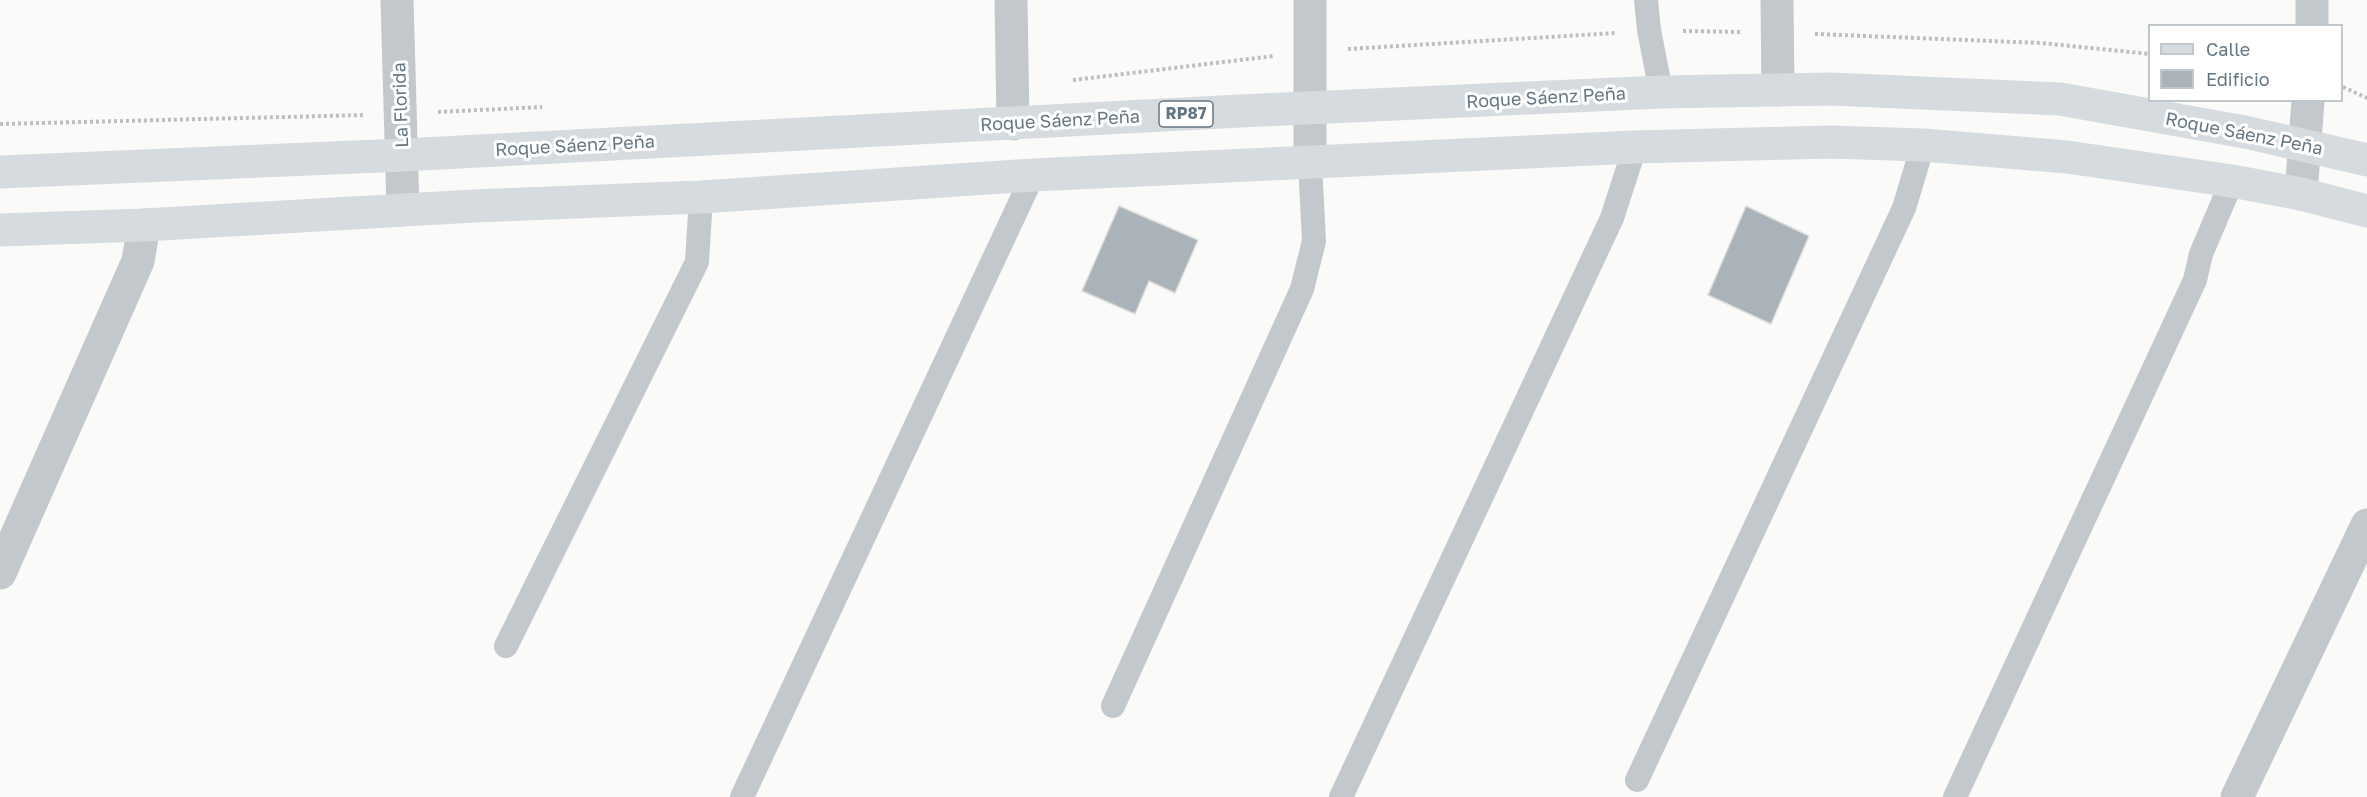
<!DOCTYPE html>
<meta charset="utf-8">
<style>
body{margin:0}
#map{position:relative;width:2367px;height:797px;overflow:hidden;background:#fafaf8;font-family:"Golos Text",sans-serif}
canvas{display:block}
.legend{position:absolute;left:2148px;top:24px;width:195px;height:78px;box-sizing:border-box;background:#fff;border:2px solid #c1c8cd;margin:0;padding:8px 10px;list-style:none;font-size:18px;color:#657683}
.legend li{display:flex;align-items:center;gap:12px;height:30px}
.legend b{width:30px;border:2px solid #c1c8cd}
</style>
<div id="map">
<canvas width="2367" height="797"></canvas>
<ul class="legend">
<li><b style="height:8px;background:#d6dbdf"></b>Calle</li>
<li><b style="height:16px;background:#aab3b9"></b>Edificio</li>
</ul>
</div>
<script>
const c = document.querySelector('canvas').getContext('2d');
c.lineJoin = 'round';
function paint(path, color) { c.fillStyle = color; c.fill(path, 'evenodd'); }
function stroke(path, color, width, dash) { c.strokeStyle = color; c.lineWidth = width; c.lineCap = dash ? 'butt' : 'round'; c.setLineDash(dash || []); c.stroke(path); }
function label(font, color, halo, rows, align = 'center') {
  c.font = font + ' "Golos Text",sans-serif'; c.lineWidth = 6; c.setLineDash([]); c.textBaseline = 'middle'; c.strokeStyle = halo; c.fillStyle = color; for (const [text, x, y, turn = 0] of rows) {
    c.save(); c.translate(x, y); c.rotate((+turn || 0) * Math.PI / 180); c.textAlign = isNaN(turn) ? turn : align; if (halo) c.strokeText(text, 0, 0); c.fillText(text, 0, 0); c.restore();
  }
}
const building = new Path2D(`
 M 1119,206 L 1198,240 L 1175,293 L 1149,281 L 1135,314 L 1082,291 Z
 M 1746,206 L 1809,236 L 1771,324 L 1708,295 Z`);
const path = new Path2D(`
 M 1683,31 L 1741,32
 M 1815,34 L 2041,43 L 2150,54
 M 1348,49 L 1616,33
 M 1073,80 L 1274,56
 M 2343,87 L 2367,98
 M 438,112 L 542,107
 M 0,124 L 365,115`);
const service = new Path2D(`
 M 1646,0 L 1649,30 L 1661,92
 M 506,646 L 697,262 L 701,197
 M 1113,706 L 1302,289 L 1314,241 L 1310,163
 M 1637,780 L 1904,208 L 1923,145
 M 742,797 L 1033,175
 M 1341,797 L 1612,218 L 1635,147
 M 1955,797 L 2195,280 L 2201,254 L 2232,181`);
const minor = new Path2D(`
 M 397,0 L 403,210
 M 1011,0 L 1013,124
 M 1310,0 L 1310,163
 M 1777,0 L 1778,90
 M 2312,26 L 2312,0
 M 2301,194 L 2308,100
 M 0,573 L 138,261 L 144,225
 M 2237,797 L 2367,525`);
const primary = new Path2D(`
 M 0,172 L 403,155 L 1240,111 L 1661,92 L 1831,89 L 2060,99 L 2245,132 L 2367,160
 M 0,230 L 144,225 L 474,206 L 701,197 L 1033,175 L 1635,147 L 1830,142 L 1923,145 L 2067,157 L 2232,181 L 2301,194 L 2367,211`);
const shields = [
 [1186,114,54]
];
const shieldNames = [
 ["RP87",1186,114]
];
const streetNames = [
 ["Roque Sáenz Peña",1546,98,-3],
 ["La Florida",401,105,-92],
 ["Roque Sáenz Peña",1060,121,-3],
 ["Roque Sáenz Peña",2244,134,11],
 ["Roque Sáenz Peña",575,146,-3]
];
paint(building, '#aab3b9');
stroke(building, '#dcdcda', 1.5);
stroke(path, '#bbbfc2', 4, [3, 3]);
stroke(service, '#c3c8cc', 24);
stroke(minor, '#c3c8cc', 33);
stroke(primary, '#d6dbdf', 33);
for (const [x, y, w] of shields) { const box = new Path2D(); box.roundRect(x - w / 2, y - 13, w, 26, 4.5); c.fillStyle = '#fff'; c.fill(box); stroke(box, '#657683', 1.5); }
label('bold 16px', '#657683', null, shieldNames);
label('18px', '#657683', '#fff', streetNames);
</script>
